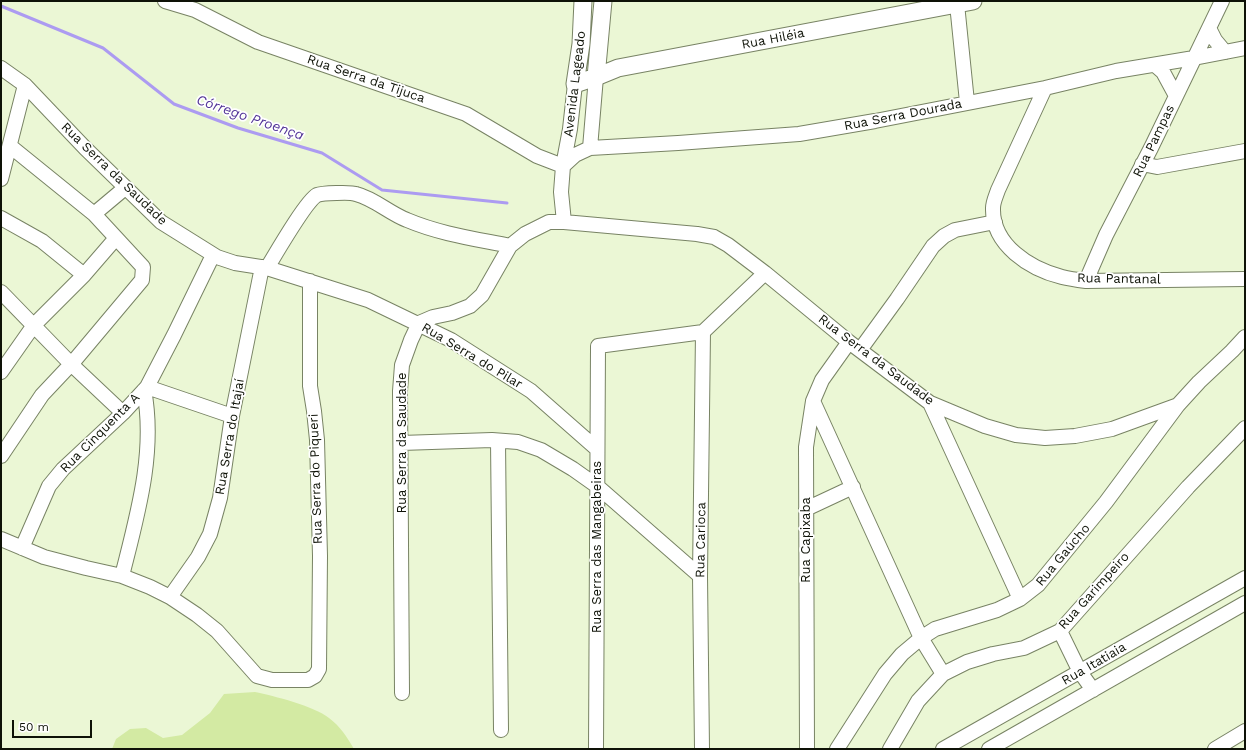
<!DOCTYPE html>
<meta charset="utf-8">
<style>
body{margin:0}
#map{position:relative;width:1246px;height:750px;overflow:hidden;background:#ebf7d5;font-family:"Work Sans",sans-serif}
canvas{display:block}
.frame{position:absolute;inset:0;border:2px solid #0e1207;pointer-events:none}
.scale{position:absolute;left:12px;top:720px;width:80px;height:18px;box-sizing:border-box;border:2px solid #0e1207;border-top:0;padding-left:5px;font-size:12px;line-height:14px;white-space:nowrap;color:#0e1207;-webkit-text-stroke:3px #fff;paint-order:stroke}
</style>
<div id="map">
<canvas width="1246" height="750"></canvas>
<div class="frame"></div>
<div class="scale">50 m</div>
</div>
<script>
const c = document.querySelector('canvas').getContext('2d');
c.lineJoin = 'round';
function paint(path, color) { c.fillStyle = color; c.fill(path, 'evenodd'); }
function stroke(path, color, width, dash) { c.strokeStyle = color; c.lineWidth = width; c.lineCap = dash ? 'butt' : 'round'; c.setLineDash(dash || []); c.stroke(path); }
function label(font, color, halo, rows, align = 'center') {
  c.font = font + ' "Work Sans",sans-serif'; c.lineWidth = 3.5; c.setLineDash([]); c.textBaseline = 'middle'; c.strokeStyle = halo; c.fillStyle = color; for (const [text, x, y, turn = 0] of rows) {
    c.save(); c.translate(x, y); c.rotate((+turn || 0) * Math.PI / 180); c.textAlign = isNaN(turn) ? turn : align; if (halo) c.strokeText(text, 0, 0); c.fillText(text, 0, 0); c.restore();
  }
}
const green = new Path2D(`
 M 255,692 C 274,696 314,706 329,718 C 340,726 347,737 354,749 L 112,749 L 116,739 L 130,729 L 146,728 L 163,738 L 182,735 L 210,713 L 224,694 Z`);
const stream = new Path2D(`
 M 1,6 L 103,48 L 174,104 L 238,128 L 322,153 L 382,190 L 507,203`);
const minor = new Path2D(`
 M 165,1 L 195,10 L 258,42 L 466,114 L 537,156 L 563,166
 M 957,4 L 967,102
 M 1209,28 L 1215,40 L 1225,52
 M 1155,65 L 1163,72 L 1176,96
 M 1,68 L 25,85 L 85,148 L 161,222 L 217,257 L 235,263 L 267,268 L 368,300 L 451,340 L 531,391 L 597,449
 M 1045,88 L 998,190 C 996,196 993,202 993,208 C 992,245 1030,269 1062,277 C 1070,279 1078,280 1086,281 L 1245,279
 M 590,148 L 596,77
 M 1142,164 L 1157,167 L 1245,151
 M 563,166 L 575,155 L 590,148 L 678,143 L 799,134 L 875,121 L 1045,88 L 1116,71 L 1194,58 L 1245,48
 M 1,179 L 25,85
 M 94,214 L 125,188
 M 1,218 L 42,241 L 84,275
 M 564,222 L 561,192 L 563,166 L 570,129 L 575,84
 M 267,268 C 275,255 306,201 317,195 C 322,193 351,192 356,194 C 375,199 389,213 407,220 C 440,234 476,239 510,246
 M 1086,281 L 1106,235 L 1151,148 L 1222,1
 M 1,292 L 71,364 L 123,413
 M 860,350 L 897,299 L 933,246 L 944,236 L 955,230 L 995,222
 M 1,372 L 34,325 L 84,275 L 116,238
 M 147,387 L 232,416
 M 813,401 L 921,638 L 943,674
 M 930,403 L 1020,599
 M 498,441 L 501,730
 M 401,443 L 492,440 L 518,442 L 541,450 L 573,469 L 597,486 L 700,576
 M 1,456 L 42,395 L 74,361 L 142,280 L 143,267 L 94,214 L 10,146
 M 806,509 L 853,487
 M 1,539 L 44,557 L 86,568 L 122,576 L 150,587 L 170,597 L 197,615 L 217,631 L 257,676 L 272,680 L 308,680 L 315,676 L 319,669 L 320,556 L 317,440 L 314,411 L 310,386 L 310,281
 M 22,548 L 49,486 L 63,469 L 123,413 L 147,387 L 174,335 L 213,255
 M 122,576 C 137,516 156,452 144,390
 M 170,597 L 198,557 L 210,534 L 220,498 L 232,416 L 262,267
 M 1060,631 L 1080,672 L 1093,690
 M 402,693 L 400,391 L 402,365 L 411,340 L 419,323 L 433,317 L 452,313 L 470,306 L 482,295 L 510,246 L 525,234 L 549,222 L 564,222 L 697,234 L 714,237 L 728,245 L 765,273 L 849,342 L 930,403 L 985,426 L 1016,435 L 1045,438 L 1075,436 L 1112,429 L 1178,405
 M 596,749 L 598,346 L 703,332 L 765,273
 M 702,749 L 700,576 L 703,332
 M 807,749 L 806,447 L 813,401 L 822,380 L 849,342
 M 837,749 L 885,674 L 902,654 L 921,638 L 935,629 L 997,610 L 1020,599 L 1038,585 L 1106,502 L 1178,405 L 1199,382 L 1232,351 L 1245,337
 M 890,749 L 918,701 L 943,674 L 967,662 L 993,654 L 1024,648 L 1060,631 L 1188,487 L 1245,428
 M 943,749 L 1245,578
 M 989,749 L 1245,603
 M 1215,749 L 1245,731`);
const major = new Path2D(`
 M 583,1 L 581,44 L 575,84 L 596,77 L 618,68 L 973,1
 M 596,77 L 603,1`);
const streetNames = [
 ["Rua Hiléia",773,39,-11],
 ["Rua Serra da Tijuca",366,79,19],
 ["Avenida Lageado",575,84,-83],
 ["Rua Serra Dourada",903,115,-11],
 ["Rua Pampas",1154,141,-64],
 ["Rua Serra da Saudade",114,174,44],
 ["Rua Pantanal",1119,279,1],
 ["Rua Serra do Pilar",472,356,31],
 ["Rua Serra da Saudade",876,360,37],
 ["Rua Cinquenta A",100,433,-45],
 ["Rua Serra do Itajaí",230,437,-80],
 ["Rua Serra da Saudade",402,443,-90],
 ["Rua Serra do Piqueri",316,479,-92],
 ["Rua Carioca",701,540,-89],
 ["Rua Capixaba",806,540,-90],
 ["Rua Serra das Mangabeiras",597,547,-90],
 ["Rua Gaúcho",1063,555,-50],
 ["Rua Garimpeiro",1094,591,-48],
 ["Rua Itatiaia",1094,664,-30]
];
const waterNames = [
 ["Córrego Proença",250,118,19]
];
paint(green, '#d3eaa3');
stroke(stream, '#ac9bf1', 3);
stroke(minor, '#788364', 16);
stroke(major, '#788364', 19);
stroke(minor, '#fff', 14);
stroke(major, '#fff', 17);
label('13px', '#0e1207', '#fff', streetNames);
label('italic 14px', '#533598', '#fff', waterNames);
</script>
